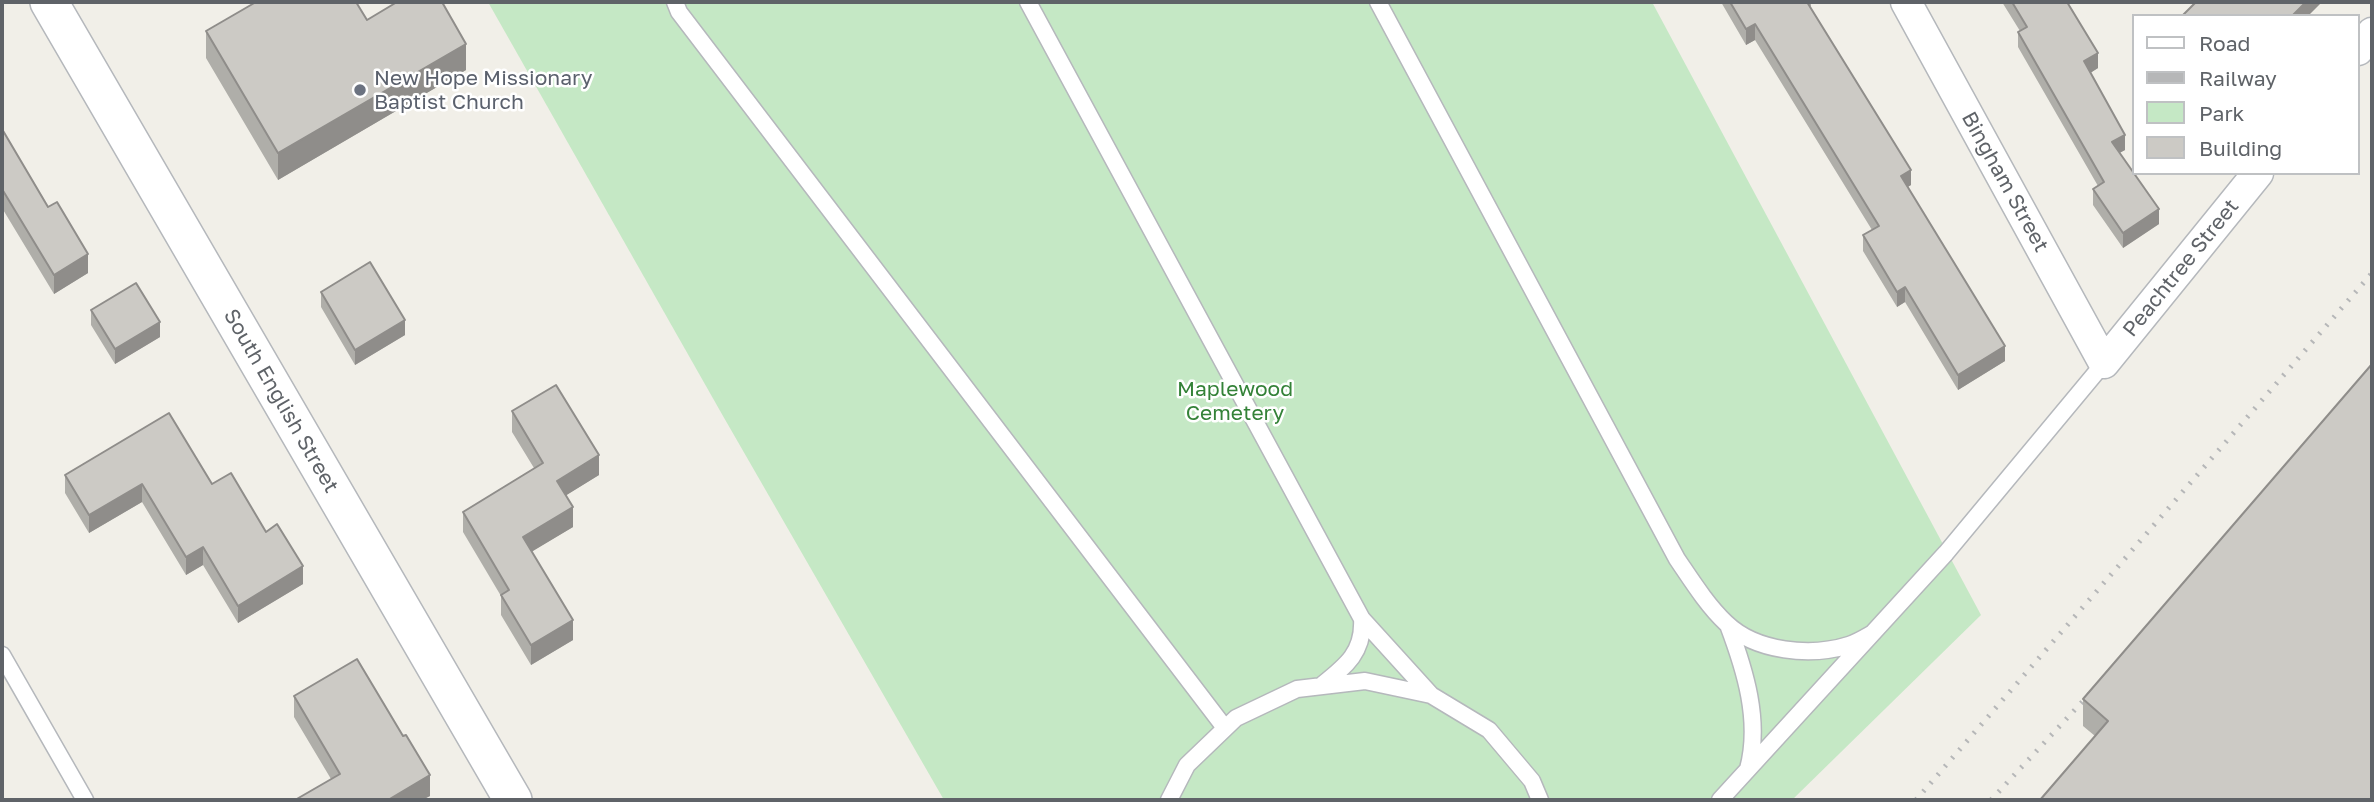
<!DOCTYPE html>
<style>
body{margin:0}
#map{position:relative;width:2374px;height:802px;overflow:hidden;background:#f1efe8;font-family:"Golos Text",sans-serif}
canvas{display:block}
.frame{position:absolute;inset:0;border:4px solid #5f6368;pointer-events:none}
.legend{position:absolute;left:2132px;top:14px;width:228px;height:161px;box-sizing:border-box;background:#fff;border:2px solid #bfc1c3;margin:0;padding:9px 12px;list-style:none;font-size:21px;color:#5f6368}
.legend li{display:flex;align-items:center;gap:14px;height:35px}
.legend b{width:35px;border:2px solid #bfc1c3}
</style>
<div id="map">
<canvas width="2374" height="802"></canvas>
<div class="frame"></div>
<ul class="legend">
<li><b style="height:9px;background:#fff"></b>Road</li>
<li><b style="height:9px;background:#b6b7b8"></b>Railway</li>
<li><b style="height:19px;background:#c5e8c5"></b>Park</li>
<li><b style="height:19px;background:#cccac5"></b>Building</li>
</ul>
</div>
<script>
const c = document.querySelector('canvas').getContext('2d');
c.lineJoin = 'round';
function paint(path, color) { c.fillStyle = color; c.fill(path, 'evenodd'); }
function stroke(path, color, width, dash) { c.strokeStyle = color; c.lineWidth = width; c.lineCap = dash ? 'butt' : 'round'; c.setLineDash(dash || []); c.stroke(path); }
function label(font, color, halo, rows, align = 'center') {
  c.font = font + ' "Golos Text",sans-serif'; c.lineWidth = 5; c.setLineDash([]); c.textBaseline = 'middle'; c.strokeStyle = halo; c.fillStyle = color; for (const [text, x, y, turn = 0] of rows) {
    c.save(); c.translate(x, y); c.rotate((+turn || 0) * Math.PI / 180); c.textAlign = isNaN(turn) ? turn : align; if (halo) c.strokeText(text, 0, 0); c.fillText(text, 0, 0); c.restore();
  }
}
const green = new Path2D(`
 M 488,2 L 1652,2 L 1981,615 L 1792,800 L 944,800 L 723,416 Z`);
const service = new Path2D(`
 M 675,2 L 679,12 L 1225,728
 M 1028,2 L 1362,619 C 1364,652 1346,666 1322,685
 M 1378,2 L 1677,559 C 1692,581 1707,605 1726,623 C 1756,652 1811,657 1849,645 C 1858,642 1866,637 1873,633
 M 1362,619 L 1431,695
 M 1728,625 C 1745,670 1761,721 1748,769
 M 2,655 L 85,800
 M 1169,800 L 1187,765 L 1236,718 L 1297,689 L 1365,681 L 1431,695 L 1489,730 L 1532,781 L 1540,800
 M 1720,800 L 1946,553 L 2104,363`);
const minor = new Path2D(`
 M 1906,2 L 2104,363 L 2258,173
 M 2358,50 L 2372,33`);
const tertiary = new Path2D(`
 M 49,2 L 513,800`);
const rail = new Path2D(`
 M 1916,800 L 2372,273
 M 1991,800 L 2096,687`);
const wall = new Path2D(`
 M 1721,2 L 1811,2 L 1811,6 L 1810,6 L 1911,185 L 1907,187 L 2005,361 L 1958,390 L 1905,302 L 1897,307 L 1863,251 L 1863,235 L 1872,230 L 1755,40 L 1746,45 Z
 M 2002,2 L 2067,2 L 2098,68 L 2090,73 L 2125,150 L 2119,153 L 2159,224 L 2123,248 L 2093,205 L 2093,189 L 2098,186 L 2018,47 L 2018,32 L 2020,31 Z
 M 367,20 L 466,70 L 278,180 L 206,58 L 206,31 Z
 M 2,129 L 88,273 L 54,294 L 2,208 Z
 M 321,292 L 405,335 L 355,365 L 321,307 Z
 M 91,310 L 160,337 L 115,364 L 91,325 Z
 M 512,411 L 599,475 L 566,495 L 573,527 L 532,551 L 573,640 L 531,665 L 501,615 L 501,596 L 463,532 L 463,512 L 534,468 L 512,432 Z
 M 65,475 L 212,484 L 266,532 L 303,584 L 238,623 L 203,565 L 186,575 L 142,502 L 89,533 L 65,493 Z
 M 294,696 L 430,796 L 422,800 L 295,800 L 331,779 L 294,717 Z
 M 2083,699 L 2372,800 L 2095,736 L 2083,726 Z`);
const shadedWall = new Path2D(`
 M 2306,2 L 2322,2 L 2308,16 L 2292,16 Z
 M 1755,24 L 1755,40 L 1746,45 L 1746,29 Z
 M 466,44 L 466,70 L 278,180 L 278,153 Z
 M 2098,53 L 2098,68 L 2084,77 L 2084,61 Z
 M 2125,135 L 2125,150 L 2112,157 L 2112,142 Z
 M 1911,170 L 1911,185 L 1901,191 L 1901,176 Z
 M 2159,209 L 2159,224 L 2123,248 L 2123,233 Z
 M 88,254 L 88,273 L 54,294 L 54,275 Z
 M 1905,287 L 1905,302 L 1897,307 L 1897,292 Z
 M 405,320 L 405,335 L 355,365 L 355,350 Z
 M 160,322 L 160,337 L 115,364 L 115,349 Z
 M 2005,346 L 2005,361 L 1958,390 L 1958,375 Z
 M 599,455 L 599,475 L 557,501 L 557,481 Z
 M 142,484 L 142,502 L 89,533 L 89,515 Z
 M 573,507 L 573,527 L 523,557 L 523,537 Z
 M 203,547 L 203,565 L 186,575 L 186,557 Z
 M 303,566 L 303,584 L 238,623 L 238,606 Z
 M 573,620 L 573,640 L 531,665 L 531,645 Z
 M 430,775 L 430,796 L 422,800 L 388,800 Z`);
const building = new Path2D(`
 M 256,2 L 356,2 L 367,20 L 397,2 L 442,2 L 466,44 L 278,153 L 206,31 Z
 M 1730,2 L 1807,2 L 1911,170 L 1901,176 L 2005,346 L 1958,375 L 1905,287 L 1897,292 L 1863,235 L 1879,226 L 1755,24 L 1746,29 Z
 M 2012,2 L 2067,2 L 2098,53 L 2084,61 L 2125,135 L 2112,142 L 2159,209 L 2123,233 L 2093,189 L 2104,182 L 2018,32 L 2027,27 Z
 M 2196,2 L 2306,2 L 2292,16 L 2182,16 Z
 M 2,129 L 48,207 L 57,202 L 88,254 L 54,275 L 2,189 Z
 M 370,262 L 405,320 L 355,350 L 321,292 Z
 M 136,283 L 160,322 L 115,349 L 91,310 Z
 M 2372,364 L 2372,800 L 2040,800 L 2108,721 L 2083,699 Z
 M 556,385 L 599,455 L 557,481 L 573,507 L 523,537 L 573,620 L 531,645 L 501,595 L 509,590 L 463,512 L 543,463 L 512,411 Z
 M 169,413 L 212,484 L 231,473 L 266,532 L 277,524 L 303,566 L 238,606 L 203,547 L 186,557 L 142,484 L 89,515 L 65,475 Z
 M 357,659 L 403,736 L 406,735 L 430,775 L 388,800 L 295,800 L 340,774 L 294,696 Z`);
const markers = [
 [360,90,7,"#6b7280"]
];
const worshipNames = [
 ["New Hope Missionary",374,78],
 ["Baptist Church",374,102]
];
const streetNames = [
 ["Bingham Street",2005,182,61],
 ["Peachtree Street",2181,268,-51],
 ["South English Street",281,401,60]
];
const parkNames = [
 ["Maplewood",1235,389],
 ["Cemetery",1235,413]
];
paint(green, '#c5e8c5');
stroke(service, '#b5b8bc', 19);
stroke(minor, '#b5b8bc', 33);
stroke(tertiary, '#b5b8bc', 40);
stroke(service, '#fff', 16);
stroke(minor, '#fff', 30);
stroke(tertiary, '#fff', 37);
stroke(rail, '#b6b7b8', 5, [2, 9]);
paint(wall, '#afaea9');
paint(shadedWall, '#8f8d8a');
paint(building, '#cccac5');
stroke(building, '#8f8d8a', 2);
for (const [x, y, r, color] of markers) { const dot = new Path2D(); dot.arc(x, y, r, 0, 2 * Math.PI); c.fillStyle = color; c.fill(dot); stroke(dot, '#fff', 2.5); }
label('21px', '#5b616d', '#fff', worshipNames, 'left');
label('21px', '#5f6368', '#fff', streetNames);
label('21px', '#348238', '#fff', parkNames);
</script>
